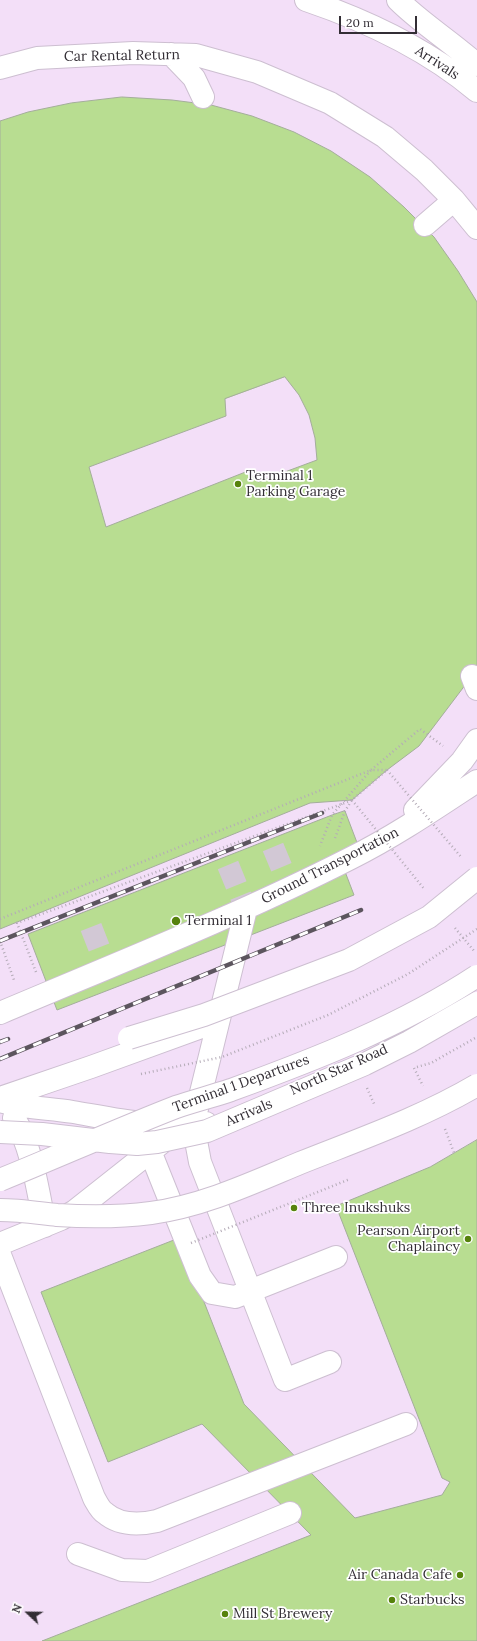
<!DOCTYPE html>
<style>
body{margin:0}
#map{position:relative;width:477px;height:1641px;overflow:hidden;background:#faeefd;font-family:Lora,serif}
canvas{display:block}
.north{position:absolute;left:8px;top:1593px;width:40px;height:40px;-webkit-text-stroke:3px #fff;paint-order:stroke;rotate:292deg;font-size:11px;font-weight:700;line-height:16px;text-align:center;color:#332e35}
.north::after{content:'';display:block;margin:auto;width:14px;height:18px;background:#332e35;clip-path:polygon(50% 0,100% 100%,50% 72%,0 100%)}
.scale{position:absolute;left:339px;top:16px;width:78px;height:18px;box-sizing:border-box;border:2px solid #332e35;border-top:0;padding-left:5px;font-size:12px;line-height:14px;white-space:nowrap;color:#332e35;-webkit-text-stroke:3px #fff;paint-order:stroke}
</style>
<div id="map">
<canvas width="477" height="1641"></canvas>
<div class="north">N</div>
<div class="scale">20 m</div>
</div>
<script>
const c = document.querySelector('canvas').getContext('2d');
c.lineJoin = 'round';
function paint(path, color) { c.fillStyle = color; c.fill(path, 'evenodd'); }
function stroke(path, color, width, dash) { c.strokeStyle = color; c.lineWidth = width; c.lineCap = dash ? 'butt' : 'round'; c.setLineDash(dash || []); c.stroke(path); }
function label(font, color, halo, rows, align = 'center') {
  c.font = font + ' Lora,serif'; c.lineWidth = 3.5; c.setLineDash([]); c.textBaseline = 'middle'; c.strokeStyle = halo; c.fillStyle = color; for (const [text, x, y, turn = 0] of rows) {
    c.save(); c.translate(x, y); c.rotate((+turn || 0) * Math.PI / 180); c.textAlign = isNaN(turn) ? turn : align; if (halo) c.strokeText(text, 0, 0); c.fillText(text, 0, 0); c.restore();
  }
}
const built = new Path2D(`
 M 0,0 L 477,0 L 477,1641 L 0,1641 Z`);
const building = new Path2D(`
 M 122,97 L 172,100 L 211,105 L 252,116 L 294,132 L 331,151 L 370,177 L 404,207 L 434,237 L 458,271 L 477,302 L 477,666 L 472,676 L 419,746 L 387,770 L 352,800 L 310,803 L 0,929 L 0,121 L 28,112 L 71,103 Z
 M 285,377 L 299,395 L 309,415 L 315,438 L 317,460 L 258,482 L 248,471 L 106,527 L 89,467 L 226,416 L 225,399 Z
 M 345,811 L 364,861 L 344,869 L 354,895 L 57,1010 L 28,934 L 332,815 Z
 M 477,1140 L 477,1641 L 42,1641 L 311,1535 L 202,1424 L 108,1462 L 41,1292 L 179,1238 L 244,1404 L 355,1518 L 442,1495 L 450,1482 L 442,1478 L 336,1206 L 430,1167 Z`);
const minorTunnel = new Path2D(`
 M 273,847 L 290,888
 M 228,865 L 246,909
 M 91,927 L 107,968`);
const path = new Path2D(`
 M 335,838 L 345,811 L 352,800
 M 0,919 L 371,770 L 420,729 L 443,746
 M 0,941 L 14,980
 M 36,972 L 17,923 L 342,804 L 352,800 L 387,770 L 371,770 L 332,815 L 320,846`);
const minor = new Path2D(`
 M 306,0 C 368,21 427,49 477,91
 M 398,0 C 422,24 452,42 477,65
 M 171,54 L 194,78 L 203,97
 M 0,68 L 37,58 L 133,53 L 196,55 L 257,72 L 330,103 L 385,137 L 424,170 L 454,200 L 477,228
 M 425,225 L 454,200
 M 472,676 L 477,689
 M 415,810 L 462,761 L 477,740
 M 246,909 L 193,1125 L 200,1162 L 285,1380 L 330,1362
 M 0,1013 C 118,963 237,916 351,858 C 395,836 436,808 477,781
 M 0,1098 L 91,1067 L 218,1021
 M 0,1101 C 24,1108 48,1108 73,1112 C 119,1120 158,1129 206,1123
 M 14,1118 C 32,1146 38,1192 45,1226
 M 150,1151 L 200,1276 L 212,1293 L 235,1297 L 336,1257
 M 0,1244 L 61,1219 L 75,1211 L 161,1143
 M 0,1255 L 94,1498 C 97,1503 100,1510 105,1513 C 120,1526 139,1525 157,1521 L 406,1424
 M 78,1554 L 122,1570 L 148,1571 L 290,1513`);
const rail = new Path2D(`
 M 0,941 L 322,813
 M 0,1042 L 8,1039
 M 0,1059 L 361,910`);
const pathBridge = new Path2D(`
 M 387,770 L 462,858
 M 352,800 L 425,890
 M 455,928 L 475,952
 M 417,1067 L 431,1063 L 477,1037
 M 414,1068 L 423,1086
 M 141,1074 L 222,1057 L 328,1015 L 408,974 L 477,929
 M 367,1088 L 375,1106
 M 445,1129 L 454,1153
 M 191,1243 L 350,1179`);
const minorBridge = new Path2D(`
 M 129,1038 L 204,1015 L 349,960 L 429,917 L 477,878
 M 0,1132 L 42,1134 L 110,1142 L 137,1144 L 157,1142 L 207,1131 L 365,1064 L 409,1042 L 477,1003
 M 0,1180 C 59,1156 117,1130 176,1107 C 194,1101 213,1096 231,1090 C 316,1059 401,1026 477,976
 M 0,1210 C 19,1210 38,1213 57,1215 C 89,1217 120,1217 151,1213 C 203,1206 252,1183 300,1163 C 360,1139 421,1118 477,1085`);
const markers = [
 [238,484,4,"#56820c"],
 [176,921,5,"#56820c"],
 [294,1208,4,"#56820c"],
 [468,1239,4,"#56820c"],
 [460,1575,4,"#56820c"],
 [392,1600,4,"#56820c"],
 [225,1614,4,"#56820c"]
];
const streetNames = [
 ["Car Rental Return",122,56,-1],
 ["Arrivals",437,63,33],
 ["Ground Transportation",330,866,-27],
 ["North Star Road",339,1070,-24],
 ["Terminal 1 Departures",241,1084,-20],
 ["Arrivals",249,1113,-23]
];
const poiNames = [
 ["Terminal 1",246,476],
 ["Parking Garage",246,492],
 ["Terminal 1",185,921],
 ["Three Inukshuks",302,1208],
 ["Pearson Airport",460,1231,"right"],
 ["Chaplaincy",460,1247,"right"],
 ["Air Canada Cafe",452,1575,"right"],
 ["Starbucks",400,1600],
 ["Mill St Brewery",233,1614]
];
paint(built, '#f3dff8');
paint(building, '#b8dd91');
stroke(building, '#a4ae9b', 1);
stroke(minorTunnel, '#d2c8d5', 22, [22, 11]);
stroke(minor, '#cdbfd1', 24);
stroke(path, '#b4abb7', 2.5, [1, 3]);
stroke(minor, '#fff', 22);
stroke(rail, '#5c555e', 4.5);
stroke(rail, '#fff', 3, [9]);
stroke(minorBridge, '#cdbfd1', 24, []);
stroke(pathBridge, '#b4abb7', 2.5, [1, 3]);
stroke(minorBridge, '#fff', 22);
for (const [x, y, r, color] of markers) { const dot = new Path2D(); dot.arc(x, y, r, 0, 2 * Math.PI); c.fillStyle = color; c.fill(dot); stroke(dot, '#fff', 1.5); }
label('14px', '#332e35', '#fff', streetNames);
label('14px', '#332e35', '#fff', poiNames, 'left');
</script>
